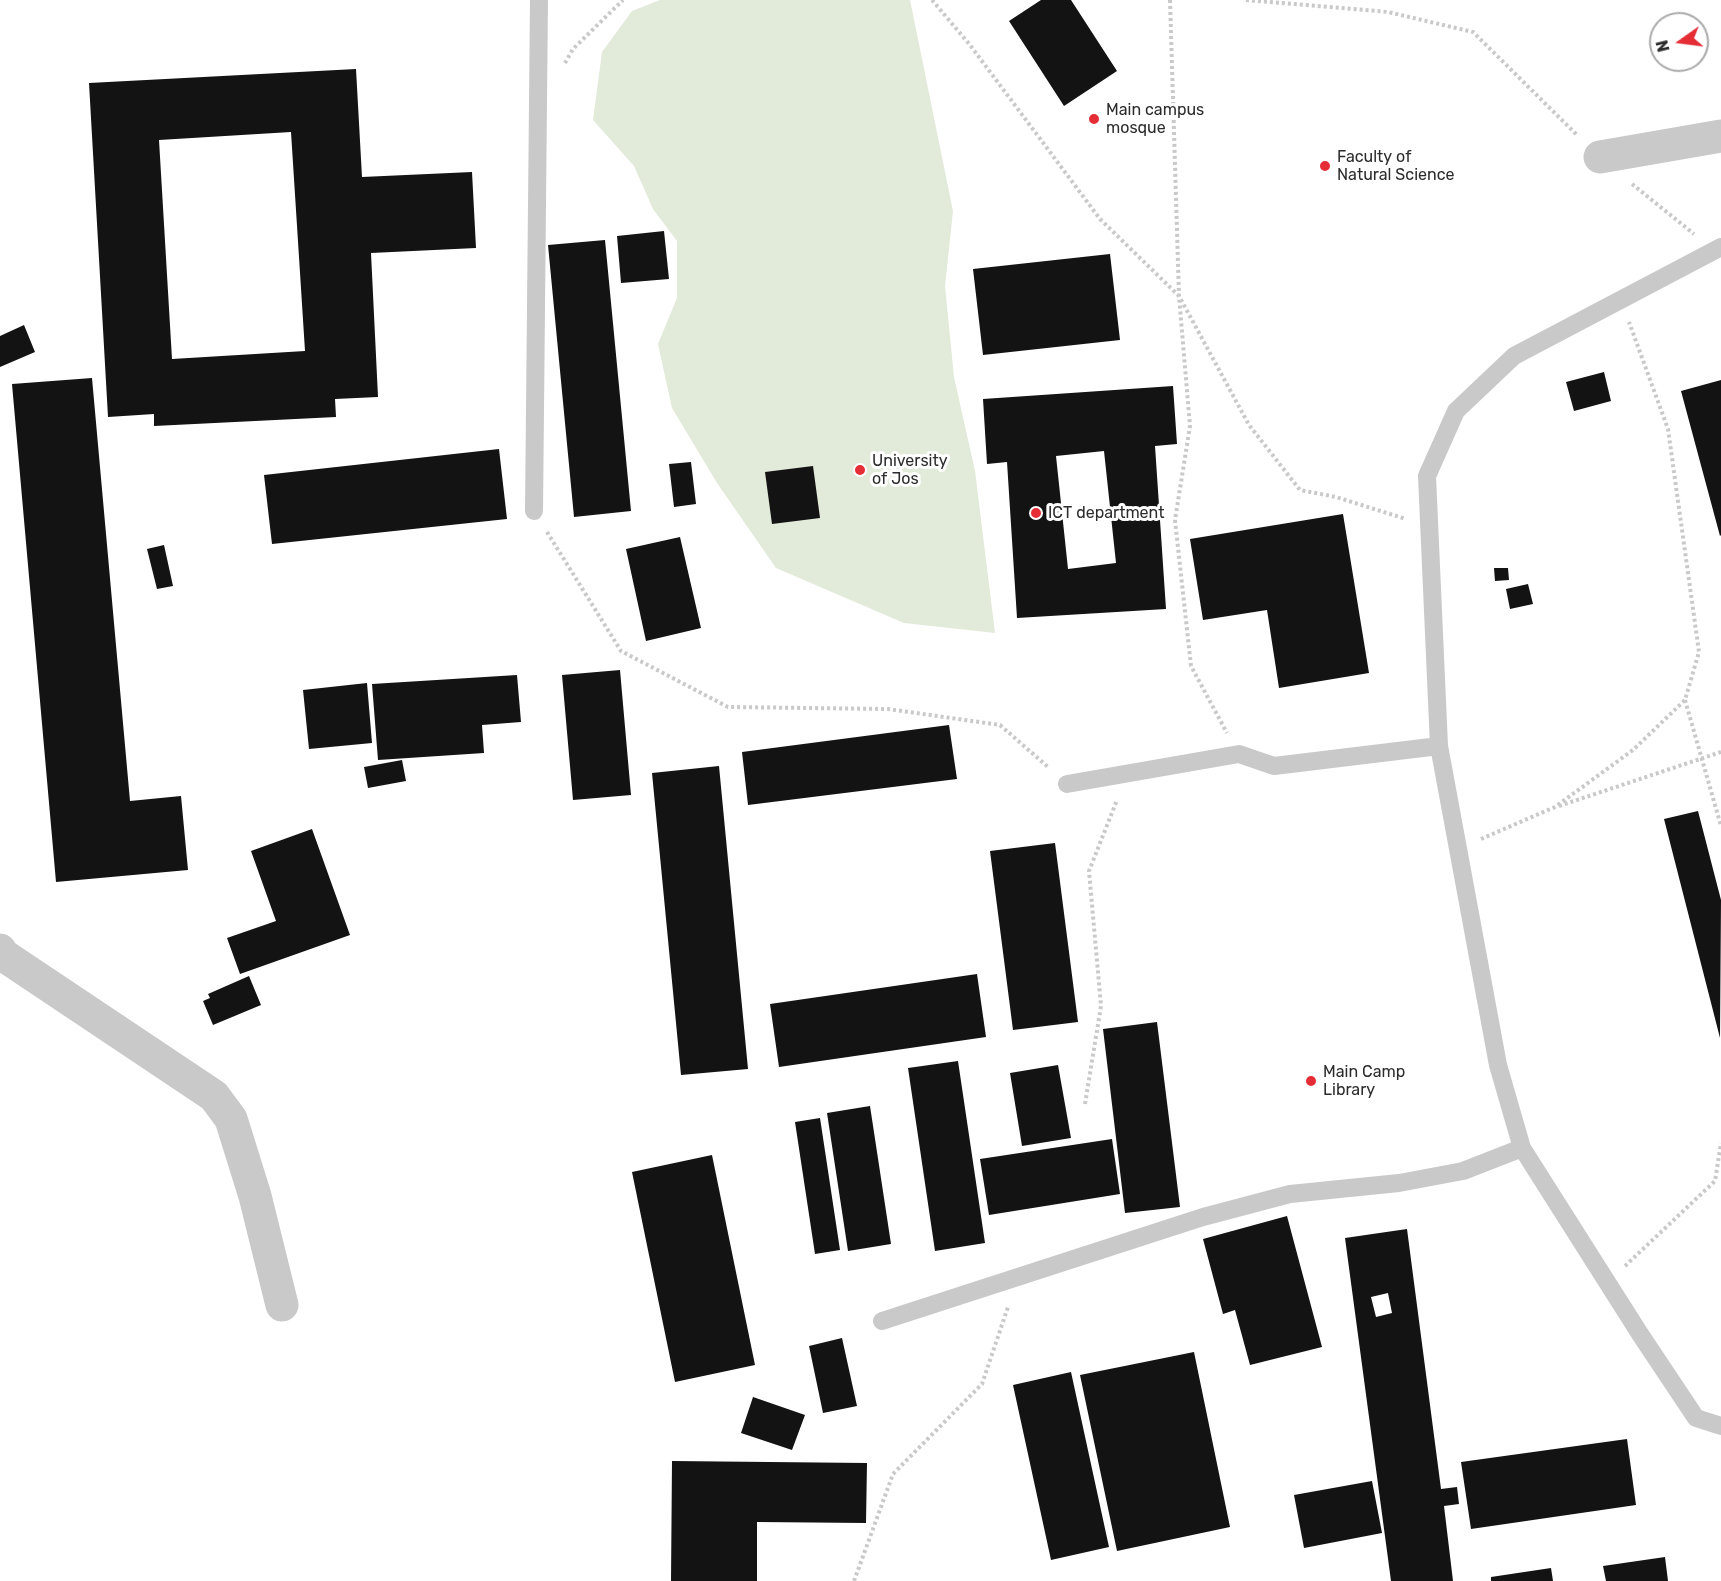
<!DOCTYPE html>
<style>
body{margin:0}
#map{position:relative;width:1721px;height:1581px;overflow:hidden;background:#fff;font-family:Rubik,sans-serif}
canvas{display:block}
.north{position:absolute;left:1649px;top:12px;width:60px;height:60px;box-sizing:border-box;background:#fff;border:2px solid #ababab;border-radius:50%;rotate:256deg;font-size:16px;font-weight:700;line-height:24px;text-align:center;color:#2c2c2c}
.north::after{content:'';display:block;margin:auto;width:21px;height:27px;background:#e42d35;clip-path:polygon(50% 0,100% 100%,50% 72%,0 100%)}
</style>
<div id="map">
<canvas width="1721" height="1581"></canvas>
<div class="north">N</div>
</div>
<script>
const c = document.querySelector('canvas').getContext('2d');
c.lineJoin = 'round';
function paint(path, color) { c.fillStyle = color; c.fill(path, 'evenodd'); }
function stroke(path, color, width, dash) { c.strokeStyle = color; c.lineWidth = width; c.lineCap = dash ? 'butt' : 'round'; c.setLineDash(dash || []); c.stroke(path); }
function label(font, color, halo, rows, align = 'center') {
  c.font = font + ' Rubik,sans-serif'; c.lineWidth = 6; c.setLineDash([]); c.textBaseline = 'middle'; c.strokeStyle = halo; c.fillStyle = color; for (const [text, x, y, turn = 0] of rows) {
    c.save(); c.translate(x, y); c.rotate((+turn || 0) * Math.PI / 180); c.textAlign = isNaN(turn) ? turn : align; if (halo) c.strokeText(text, 0, 0); c.fillText(text, 0, 0); c.restore();
  }
}
const green = new Path2D(`
 M 660,0 L 910,0 L 953,211 L 945,286 L 954,377 L 975,471 L 995,633 L 904,623 L 776,568 L 717,483 L 672,408 L 658,344 L 677,298 L 677,241 L 653,209 L 634,166 L 593,120 L 602,52 L 632,11 Z`);
const building = new Path2D(`
 M 1041,0 L 1071,0 L 1117,71 L 1064,106 L 1009,21 Z
 M 356,69 L 362,177 L 472,172 L 476,248 L 371,253 L 378,397 L 335,399 L 336,417 L 154,426 L 154,414 L 108,417 L 89,83 ZM 291,132 L 305,351 L 172,359 L 159,140 Z
 M 664,231 L 669,279 L 621,283 L 617,236 Z
 M 605,240 L 631,511 L 574,517 L 548,245 Z
 M 1110,254 L 1120,340 L 983,355 L 973,269 Z
 M 24,325 L 35,352 L 0,367 L 0,336 Z
 M 1604,372 L 1611,401 L 1574,411 L 1566,382 Z
 M 92,378 L 130,801 L 181,796 L 188,870 L 56,882 L 12,384 Z
 M 1721,380 L 1721,535 L 1720,536 L 1681,391 Z
 M 1173,386 L 1177,444 L 1155,446 L 1166,609 L 1017,618 L 1007,462 L 987,464 L 983,399 ZM 1104,451 L 1116,563 L 1068,569 L 1056,456 Z
 M 499,449 L 507,519 L 272,544 L 264,475 Z
 M 691,462 L 696,504 L 674,507 L 669,464 Z
 M 813,466 L 820,518 L 772,524 L 765,472 Z
 M 1343,514 L 1369,673 L 1279,688 L 1267,610 L 1203,620 L 1190,539 Z
 M 680,537 L 701,628 L 646,641 L 626,549 Z
 M 164,545 L 173,586 L 157,589 L 147,549 Z
 M 1494,568 L 1508,568 L 1509,580 L 1495,581 Z
 M 1528,584 L 1533,604 L 1510,609 L 1506,589 Z
 M 620,670 L 631,795 L 573,800 L 562,675 Z
 M 517,675 L 521,722 L 482,725 L 484,753 L 378,760 L 372,684 Z
 M 367,683 L 372,743 L 309,749 L 303,690 Z
 M 949,725 L 957,779 L 748,805 L 742,752 Z
 M 402,760 L 406,781 L 368,788 L 364,767 Z
 M 719,766 L 748,1069 L 681,1075 L 652,773 Z
 M 1698,811 L 1721,900 L 1720,1038 L 1664,819 Z
 M 312,829 L 350,935 L 240,974 L 227,938 L 276,921 L 251,851 Z
 M 1055,843 L 1078,1022 L 1013,1030 L 990,851 Z
 M 977,974 L 986,1037 L 779,1067 L 770,1004 Z
 M 249,976 L 261,1005 L 213,1025 L 203,1001 L 210,998 L 208,994 Z
 M 1157,1022 L 1180,1207 L 1125,1213 L 1103,1029 Z
 M 958,1061 L 985,1243 L 935,1251 L 908,1068 Z
 M 1058,1065 L 1071,1138 L 1022,1146 L 1010,1073 Z
 M 870,1106 L 891,1244 L 848,1251 L 827,1113 Z
 M 820,1118 L 840,1250 L 815,1254 L 795,1122 Z
 M 1112,1139 L 1120,1194 L 989,1215 L 980,1159 Z
 M 712,1155 L 755,1365 L 675,1382 L 632,1172 Z
 M 1287,1216 L 1322,1347 L 1250,1365 L 1235,1310 L 1223,1314 L 1203,1239 Z
 M 1407,1229 L 1441,1489 L 1457,1487 L 1459,1504 L 1444,1506 L 1453,1581 L 1391,1581 L 1345,1238 ZM 1388,1293 L 1392,1313 L 1376,1317 L 1371,1297 Z
 M 842,1338 L 857,1406 L 823,1413 L 809,1346 Z
 M 1194,1352 L 1230,1527 L 1117,1551 L 1080,1375 Z
 M 1071,1372 L 1109,1547 L 1051,1560 L 1013,1385 Z
 M 753,1397 L 805,1415 L 792,1450 L 741,1433 Z
 M 1627,1439 L 1636,1505 L 1471,1529 L 1461,1462 Z
 M 672,1461 L 867,1463 L 866,1523 L 757,1522 L 757,1581 L 671,1581 Z
 M 1372,1481 L 1382,1533 L 1304,1548 L 1294,1495 Z
 M 1665,1557 L 1668,1581 L 1606,1581 L 1603,1566 Z
 M 1551,1568 L 1553,1581 L 1491,1581 L 1491,1577 Z`);
const path = new Path2D(`
 M 932,0 L 970,45 L 1100,219 L 1179,296 L 1190,426 L 1175,520 L 1191,666 L 1227,733
 M 1170,0 L 1179,296 L 1249,425 L 1300,490 L 1336,497 L 1406,519
 M 1246,0 L 1388,12 L 1473,32 L 1577,135
 M 565,63 L 573,49 L 623,0
 M 1632,184 L 1694,234
 M 547,532 L 621,651 L 728,707 L 888,709 L 1000,725 L 1048,767
 M 1685,700 L 1721,826
 M 1559,806 L 1721,752
 M 1481,839 L 1555,807 L 1633,750 L 1685,700 L 1699,652 L 1668,429 L 1629,322
 M 1085,1104 L 1101,1006 L 1089,871 L 1117,800
 M 1625,1266 L 1715,1181 L 1721,1143
 M 854,1581 L 893,1474 L 982,1384 L 1008,1307`);
const lane = new Path2D(`
 M 1721,247 L 1514,356 L 1456,411 L 1427,476 L 1439,746 L 1498,1065 L 1522,1148 L 1640,1334 L 1696,1418 L 1721,1426
 M 534,511 L 539,0
 M 1067,784 L 1239,754 L 1274,766 L 1439,746
 M 882,1321 L 1203,1217 L 1290,1194 L 1399,1183 L 1463,1171 L 1522,1148`);
const street = new Path2D(`
 M 1600,157 L 1721,136
 M 0,950 L 3,955 L 214,1096 L 231,1119 L 255,1196 L 282,1305`);
const markers = [
 [1094,119,6,"#e42d35"],
 [1325,166,6,"#e42d35"],
 [860,470,6,"#e42d35"],
 [1036,513,6,"#e42d35"],
 [1311,1081,6,"#e42d35"]
];
const poiNames = [
 ["Main campus",1106,110],
 ["mosque",1106,128],
 ["Faculty of",1337,157],
 ["Natural Science",1337,175],
 ["University",872,461],
 ["of Jos",872,479],
 ["ICT department",1048,513],
 ["Main Camp",1323,1072],
 ["Library",1323,1090]
];
paint(green, '#e2ead9');
paint(building, '#131313');
stroke(path, '#c9c9c9', 4, [3, 3]);
stroke(lane, '#c9c9c9', 18);
stroke(street, '#c9c9c9', 33);
for (const [x, y, r, color] of markers) { const dot = new Path2D(); dot.arc(x, y, r, 0, 2 * Math.PI); c.fillStyle = color; c.fill(dot); stroke(dot, '#fff', 2); }
label('16px', '#2c2c2c', '#fff', poiNames, 'left');
</script>
